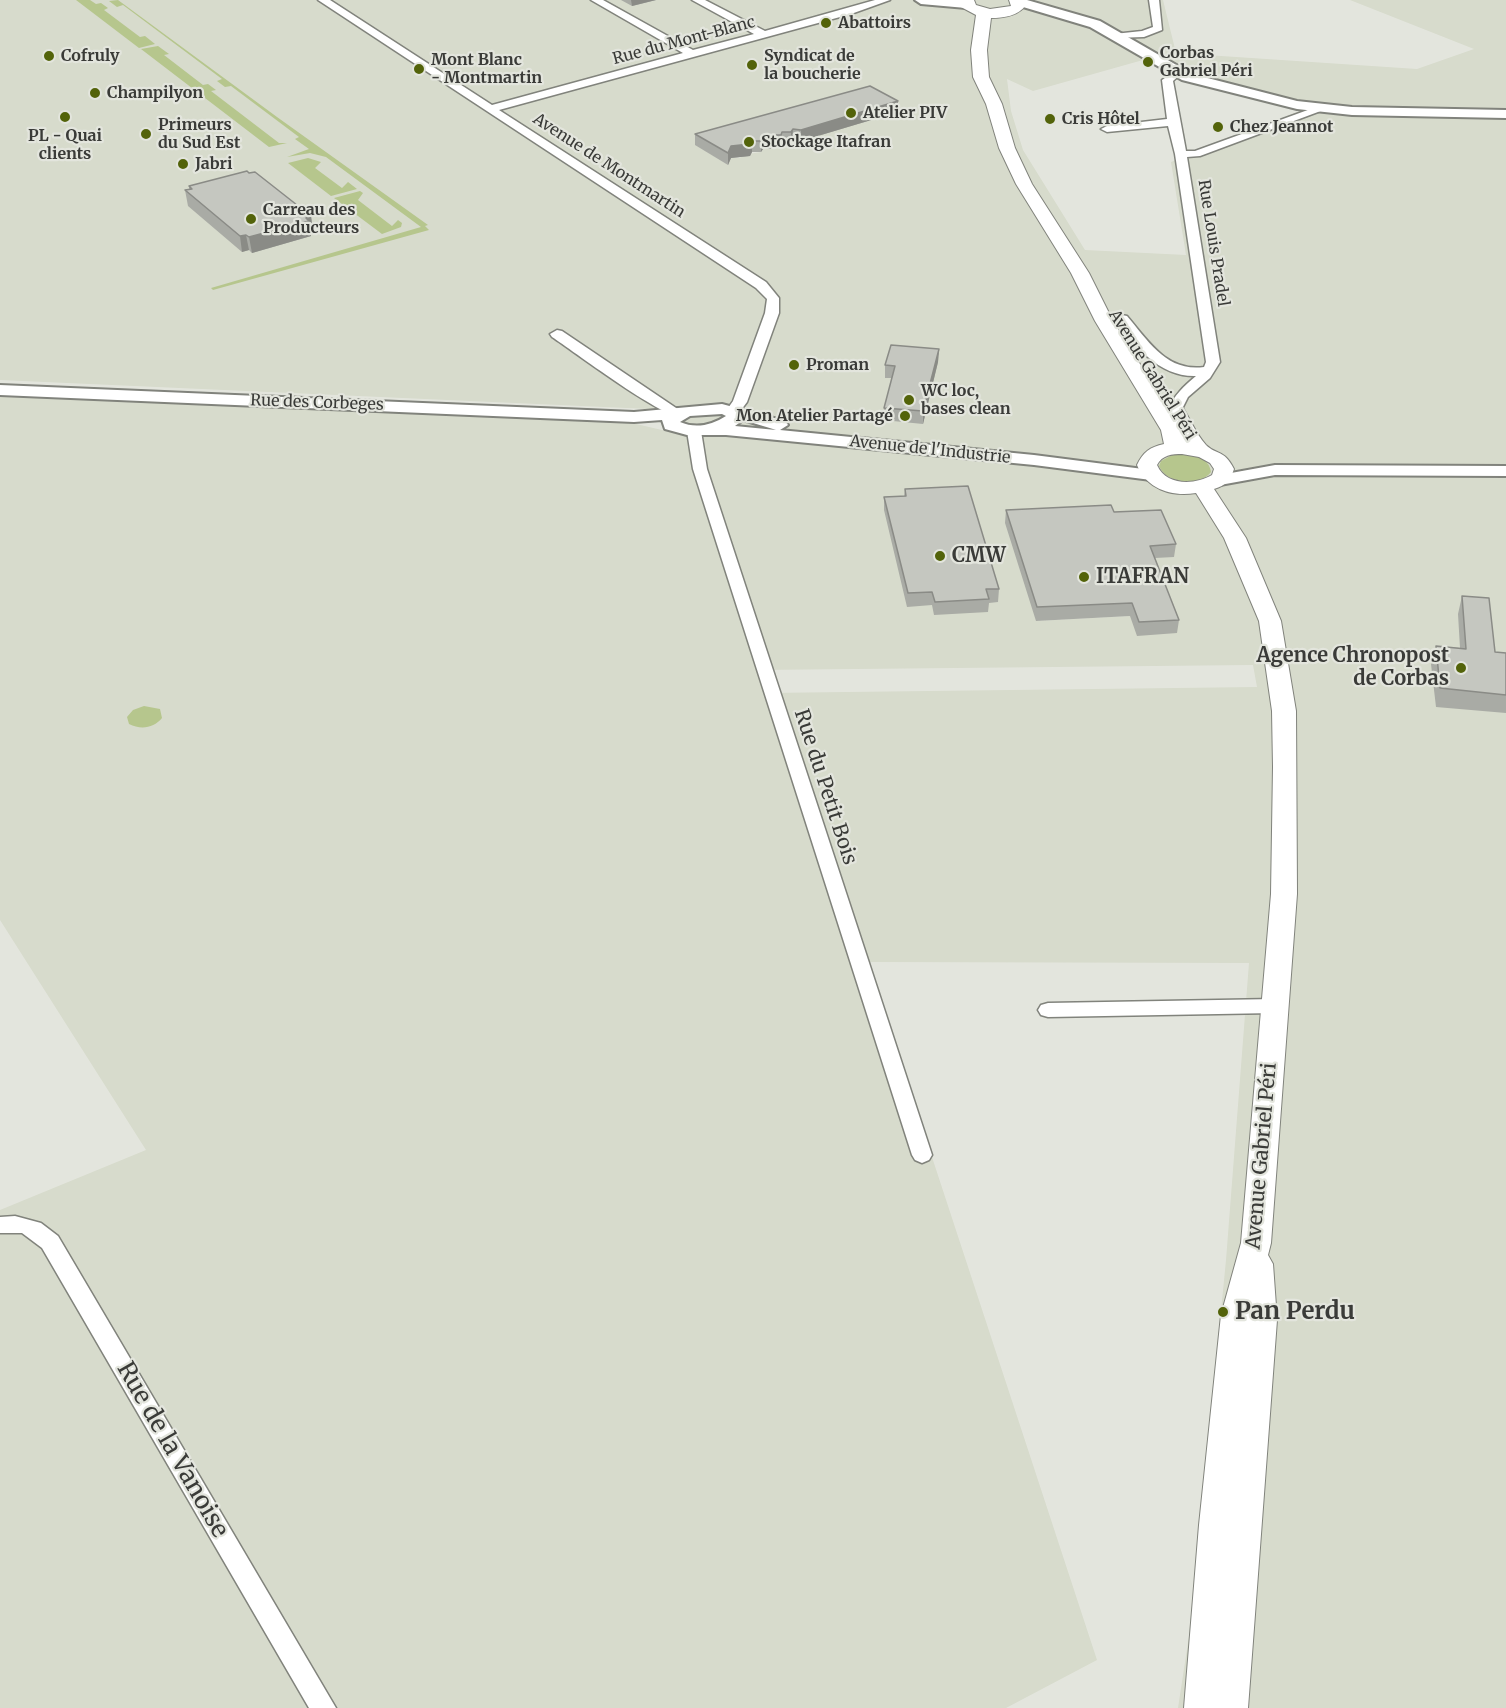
<!DOCTYPE html>
<meta charset="utf-8">
<style>
body{margin:0}
canvas{display:block;background:#e3e5dd}
</style>
<canvas width="1506" height="1708"></canvas>
<script>
const c = document.querySelector('canvas').getContext('2d');
c.lineJoin = 'round';
function paint(path, color) { c.fillStyle = color; c.fill(path, 'evenodd'); }
function stroke(path, color, width, dash) { c.strokeStyle = color; c.lineWidth = width; c.lineCap = dash ? 'butt' : 'round'; c.setLineDash(dash || []); c.stroke(path); }
function label(font, color, halo, rows, align = 'center') {
  c.font = font + ' Merriweather,serif'; c.lineWidth = 4.5; c.setLineDash([]); c.textBaseline = 'middle'; c.strokeStyle = halo; c.fillStyle = color; for (const [text, x, y, turn = 0] of rows) {
    c.save(); c.translate(x, y); c.rotate((+turn || 0) * Math.PI / 180); c.textAlign = isNaN(turn) ? turn : align; if (halo) c.strokeText(text, 0, 0); c.fillText(text, 0, 0); c.restore();
  }
}
const built = new Path2D(`
 M 0,0 L 1163,0 L 1176,53 L 1417,69 L 1474,49 L 1350,0 L 1506,0 L 1506,1708 L 1178,1708 L 1189,1636 L 1226,1260 L 1249,963 L 868,962 L 1097,1660 L 1006,1708 L 0,1708 L 0,1210 L 146,1150 L 0,920 L 0,396 L 619,420 L 679,434 L 649,409 L 0,380 ZM 1143,60 L 1184,79 L 1303,110 L 1171,162 L 1186,255 L 1085,250 L 1023,150 L 1011,111 L 1007,79 L 1033,91 ZM 803,137 L 792,140 L 791,144 L 782,143 L 781,147 L 763,149 L 761,152 L 742,155 L 740,158 L 731,158 L 729,161 L 725,163 L 696,145 ZM 1109,518 L 1130,616 L 1036,621 ZM 1253,665 L 1257,687 L 765,693 L 757,670 Z`);
const green = new Path2D(`
 M 76,0 L 90,0 L 96,4 L 101,3 L 108,8 L 104,10 L 140,37 L 145,36 L 155,44 L 139,48 Z
 M 118,0 L 277,117 L 428,225 L 425,226 L 429,230 L 213,290 L 211,288 L 421,227 L 326,157 L 310,153 L 287,157 L 309,149 L 295,139 L 299,137 L 231,86 L 225,87 L 217,81 L 222,79 L 123,5 L 117,7 L 109,1 Z
 M 158,46 L 169,54 L 164,55 L 203,85 L 208,84 L 216,90 L 211,91 L 279,143 L 287,143 L 269,147 L 141,49 Z
 M 308,158 L 321,162 L 315,168 L 342,188 L 348,182 L 357,189 L 331,196 L 288,163 Z
 M 360,191 L 363,193 L 358,200 L 392,226 L 398,220 L 402,223 L 401,227 L 382,234 L 334,198 Z
 M 1172,455 C 1185,454 1209,454 1211,472 C 1200,487 1166,484 1159,466 L 1161,461 Z
 M 144,706 L 160,709 L 162,718 C 154,728 141,730 129,724 L 127,717 L 133,710 Z`);
const minor = new Path2D(`
 M 318,0 L 330,0 L 492,105 L 683,53 L 591,0 L 603,0 L 693,50 L 754,34 L 692,0 L 705,0 L 765,31 L 875,0 L 890,0 L 851,14 L 499,110 L 766,282 L 779,298 L 779,313 L 747,402 L 738,414 L 728,414 L 726,411 L 733,401 L 765,313 L 767,299 L 756,288 Z
 M 1149,0 L 1159,0 L 1162,30 L 1144,37 L 1114,38 L 1114,34 L 1142,31 L 1153,27 Z
 M 1177,70 L 1182,73 L 1173,81 L 1186,151 L 1195,151 L 1316,107 L 1320,106 L 1326,109 L 1200,156 L 1187,157 L 1220,362 L 1210,378 L 1188,397 L 1180,413 L 1175,414 L 1168,410 C 1174,395 1184,386 1196,376 C 1159,377 1136,347 1115,319 L 1122,315 L 1127,316 C 1149,342 1167,372 1204,367 L 1206,362 L 1175,154 L 1168,126 L 1107,132 L 1101,129 L 1107,126 L 1167,119 L 1162,80 Z
 M 557,330 L 562,331 L 685,414 L 683,417 C 666,421 572,350 552,337 L 550,334 Z
 M 694,427 L 701,431 L 707,469 L 932,1155 L 929,1160 L 922,1163 L 915,1160 L 912,1155 L 693,469 L 687,431 Z
 M 1275,999 L 1282,1001 L 1285,1006 L 1282,1011 L 1275,1013 L 1048,1017 L 1041,1015 L 1038,1010 L 1041,1005 L 1048,1003 Z
 M 15,1216 L 41,1223 L 58,1236 L 336,1708 L 309,1708 L 42,1248 L 22,1233 L 0,1233 L 0,1217 Z`);
const tertiary = new Path2D(`
 M 915,0 L 964,0 L 972,4 L 966,8 L 921,4 Z
 M 1011,0 L 1027,0 L 1100,21 L 1192,74 L 1297,101 L 1352,107 L 1506,110 L 1506,118 L 1352,115 L 1297,109 L 1182,80 L 1090,27 L 1013,4 Z
 M 0,385 L 634,412 L 722,404 L 785,421 L 788,425 L 780,430 L 1034,455 L 1151,470 L 1157,471 L 1160,475 L 1157,479 L 1151,480 L 1034,465 L 726,435 L 687,435 L 665,429 L 662,420 L 634,422 L 0,395 ZM 722,414 L 726,416 C 712,425 696,429 680,422 L 690,416 ZM 743,420 L 773,429 L 776,430 L 735,426 Z
 M 1275,465 L 1506,466 L 1506,476 L 1275,475 L 1220,485 L 1214,484 L 1211,480 L 1214,476 L 1220,475 Z`);
const secondary = new Path2D(`
 M 960,0 L 974,0 L 976,5 L 990,9 L 1011,6 L 1009,0 L 1023,0 L 1026,5 C 1018,16 1004,18 991,18 L 987,50 L 989,77 L 1002,104 L 1015,148 L 1032,184 L 1089,273 L 1113,321 L 1165,404 L 1173,401 L 1180,403 C 1189,416 1195,433 1206,445 C 1216,455 1224,449 1234,469 C 1230,481 1226,485 1214,489 L 1246,538 L 1281,621 L 1296,711 L 1297,894 L 1271,1243 L 1268,1255 L 1273,1264 L 1277,1320 L 1248,1708 L 1184,1708 L 1199,1525 L 1221,1315 L 1241,1243 L 1271,894 L 1273,767 L 1272,711 L 1259,621 L 1224,538 L 1196,493 C 1171,497 1147,489 1137,465 C 1143,452 1150,447 1164,444 L 1161,430 L 1095,321 L 1071,273 L 1016,184 L 999,148 L 986,104 L 973,77 L 971,50 L 976,15 L 961,7 ZM 1182,454 L 1199,457 L 1210,463 L 1214,469 L 1212,475 C 1195,485 1166,486 1157,465 C 1162,455 1172,454 1182,454 Z`);
const wall = new Path2D(`
 M 621,0 L 656,0 L 632,6 Z
 M 898,112 L 801,141 L 792,140 L 791,144 L 782,143 L 781,147 L 772,146 L 771,149 L 763,149 L 761,152 L 752,152 L 750,156 L 731,158 L 728,165 L 695,145 L 695,134 Z
 M 189,186 L 311,216 L 313,232 L 311,233 L 311,236 L 252,253 L 249,250 L 242,252 L 188,206 L 185,190 L 189,189 Z
 M 939,349 L 938,362 L 923,424 L 883,420 L 884,408 L 892,378 L 885,378 L 885,365 Z
 M 905,489 L 999,589 L 998,602 L 989,603 L 988,612 L 934,615 L 932,605 L 907,607 L 884,510 L 884,497 L 904,496 Z
 M 1006,510 L 1114,512 L 1176,544 L 1174,557 L 1155,558 L 1179,620 L 1177,633 L 1137,636 L 1130,616 L 1036,621 L 1005,523 Z
 M 1462,596 L 1495,652 L 1506,653 L 1506,713 L 1436,707 L 1431,664 L 1436,646 L 1460,648 L 1458,614 Z`);
const shadedWall = new Path2D(`
 M 631,0 L 656,0 L 632,6 Z
 M 898,101 L 898,112 L 801,141 L 801,130 Z
 M 793,129 L 792,140 L 791,144 L 791,132 Z
 M 782,132 L 782,143 L 781,147 L 781,135 Z
 M 773,135 L 772,146 L 771,149 L 771,138 Z
 M 763,137 L 763,149 L 761,152 L 761,141 Z
 M 752,141 L 752,152 L 750,156 L 731,158 L 728,165 L 728,153 L 731,146 Z
 M 311,216 L 313,232 L 311,233 L 311,236 L 252,253 L 249,237 Z
 M 246,235 L 249,250 L 242,252 L 240,236 Z
 M 939,349 L 938,362 L 923,424 L 923,411 Z`);
const building = new Path2D(`
 M 870,86 L 898,101 L 801,130 L 793,129 L 791,132 L 782,132 L 781,135 L 773,135 L 771,138 L 763,137 L 761,141 L 752,141 L 750,144 L 731,146 L 728,153 L 695,134 Z
 M 247,171 L 249,173 L 255,172 L 311,216 L 306,218 L 309,221 L 249,237 L 246,235 L 240,236 L 185,190 L 192,189 L 189,186 Z
 M 891,345 L 939,349 L 923,411 L 884,408 L 895,366 L 885,365 Z
 M 968,486 L 999,589 L 986,589 L 989,599 L 935,602 L 932,592 L 908,593 L 884,497 L 906,496 L 905,489 Z
 M 1111,505 L 1114,512 L 1161,510 L 1176,544 L 1150,546 L 1179,620 L 1139,622 L 1132,603 L 1037,607 L 1006,510 Z
 M 1462,596 L 1489,598 L 1495,652 L 1506,653 L 1506,695 L 1440,688 L 1436,646 L 1466,649 Z`);
const markers = [
 [826,23,6,"#53630a"],
 [49,56,6,"#53630a"],
 [1148,62,6,"#53630a"],
 [752,65,6,"#53630a"],
 [419,69,6,"#53630a"],
 [95,93,6,"#53630a"],
 [851,113,6,"#53630a"],
 [65,117,6,"#53630a"],
 [1050,119,6,"#53630a"],
 [1218,127,6,"#53630a"],
 [146,134,6,"#53630a"],
 [749,142,6,"#53630a"],
 [183,164,6,"#53630a"],
 [251,219,6,"#53630a"],
 [794,365,6,"#53630a"],
 [909,400,6,"#53630a"],
 [905,416,6,"#53630a"],
 [940,556,6,"#53630a"],
 [1084,577,6,"#53630a"],
 [1461,668,6,"#53630a"],
 [1223,1312,6,"#53630a"]
];
const farPoinames = [
 ["Abattoirs",838,23],
 ["Corbas",1160,53],
 ["Gabriel Péri",1160,71],
 ["Cofruly",61,56],
 ["Syndicat de",764,56],
 ["la boucherie",764,74],
 ["Mont Blanc",431,60],
 ["- Montmartin",431,78],
 ["Champilyon",107,93],
 ["Atelier PIV",863,113],
 ["Cris Hôtel",1062,119],
 ["Primeurs",158,125],
 ["du Sud Est",158,143],
 ["Chez Jeannot",1230,127],
 ["PL - Quai",65,136,"center"],
 ["clients",65,154,"center"],
 ["Stockage Itafran",761,142],
 ["Jabri",195,164],
 ["Carreau des",263,210],
 ["Producteurs",263,228],
 ["Proman",806,365],
 ["WC loc,",921,391],
 ["bases clean",921,409],
 ["Mon Atelier Partagé",893,416,"right"]
];
const farStreetnames = [
 ["Rue du Mont-Blanc",684,41,-15],
 ["Avenue de Montmartin",609,166,33],
 ["Rue Louis Pradel",1213,243,81],
 ["Avenue Gabriel Péri",1152,375,58],
 ["Rue des Corbeges",317,403,2],
 ["Avenue de l'Industrie",930,450,6]
];
const poiNames = [
 ["CMW",952,556],
 ["ITAFRAN",1096,577],
 ["Agence Chronopost",1449,656,"right"],
 ["de Corbas",1449,679,"right"]
];
const streetNames = [
 ["Rue du Petit Bois",825,787,72],
 ["Avenue Gabriel Péri",1262,1156,-85]
];
const nearPoinames = [
 ["Pan Perdu",1235,1312]
];
const nearStreetnames = [
 ["Rue de la Vanoise",172,1450,60]
];
paint(built, '#d7dbcc');
paint(green, '#b6c68d');
stroke(minor, '#81837c', 3);
stroke(tertiary, '#81837c', 4);
stroke(secondary, '#81837c', 2);
paint(minor, '#fff');
paint(tertiary, '#fff');
paint(secondary, '#fff');
paint(wall, '#a9aba5');
paint(shadedWall, '#8a8b86');
paint(building, '#c5c7c0');
stroke(building, '#8a8b86', 1.5);
for (const [x, y, r, color] of markers) { const dot = new Path2D(); dot.arc(x, y, r, 0, 2 * Math.PI); c.fillStyle = color; c.fill(dot); stroke(dot, '#e3e5dd', 2); }
label('bold 16px', '#3a3b38', '#e3e5dd', farPoinames, 'left');
label('16px', '#3a3b38', '#e3e5dd', farStreetnames);
label('bold 20px', '#3a3b38', '#e3e5dd', poiNames, 'left');
label('20px', '#3a3b38', '#e3e5dd', streetNames);
label('bold 24px', '#3a3b38', '#e3e5dd', nearPoinames, 'left');
label('24px', '#3a3b38', '#e3e5dd', nearStreetnames);
</script>
